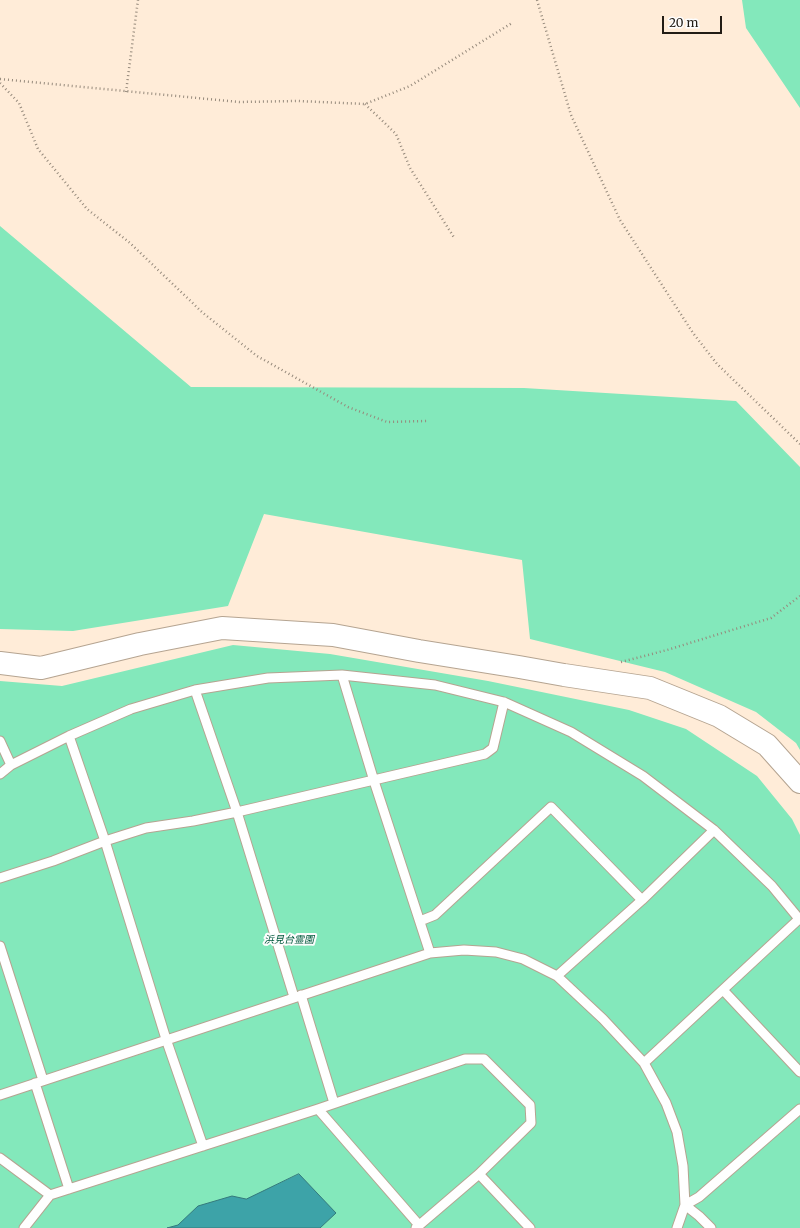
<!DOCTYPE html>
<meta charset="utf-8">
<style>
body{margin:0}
#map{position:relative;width:800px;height:1228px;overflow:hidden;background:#ffecd8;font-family:Merriweather,serif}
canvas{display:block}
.scale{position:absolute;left:662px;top:16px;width:60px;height:18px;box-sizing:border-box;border:2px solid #221c15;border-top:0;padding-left:5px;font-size:12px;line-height:14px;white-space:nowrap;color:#221c15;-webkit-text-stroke:3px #fdfdfd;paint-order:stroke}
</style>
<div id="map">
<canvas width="800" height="1228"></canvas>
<div class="scale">20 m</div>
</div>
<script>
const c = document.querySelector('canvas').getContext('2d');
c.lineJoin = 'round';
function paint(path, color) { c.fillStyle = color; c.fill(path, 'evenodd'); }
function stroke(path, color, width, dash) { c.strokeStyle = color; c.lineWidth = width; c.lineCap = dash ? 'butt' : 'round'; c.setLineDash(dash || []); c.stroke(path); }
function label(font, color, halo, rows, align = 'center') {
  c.font = font + ' Merriweather,"Noto Sans JP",serif'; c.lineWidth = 4; c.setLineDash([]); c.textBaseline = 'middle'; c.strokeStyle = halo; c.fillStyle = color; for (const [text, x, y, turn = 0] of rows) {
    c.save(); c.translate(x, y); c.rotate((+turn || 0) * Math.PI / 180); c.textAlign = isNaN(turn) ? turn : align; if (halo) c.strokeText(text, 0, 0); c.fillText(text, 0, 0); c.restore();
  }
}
const green = new Path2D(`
 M 742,0 L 800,0 L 800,108 L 746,28 Z
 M 0,226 L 191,387 L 524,388 L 736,401 L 800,467 L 800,750 L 796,743 L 756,712 L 665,672 L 530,639 L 522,560 L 264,514 L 228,606 L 73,631 L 0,629 Z
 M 233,645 L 330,654 L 488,681 L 629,710 L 686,729 L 757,776 L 792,819 L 800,835 L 800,1228 L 0,1228 L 0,681 L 62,686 Z`);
const water = new Path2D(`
 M 299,1174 L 336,1213 L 320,1228 L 167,1228 L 178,1225 L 198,1206 L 232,1196 L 246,1199 Z`);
const path = new Path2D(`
 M 537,0 L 571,115 L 620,220 L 693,333 L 717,364 L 800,444
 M 0,79 L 239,102 L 298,101 L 365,104 L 410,86 L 512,23
 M 0,83 L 19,103 L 38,149 L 87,209 L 130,243 L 203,313 L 257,356 L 348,407 L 387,422 L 427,421
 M 126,92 L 138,0
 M 365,104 L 396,134 L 410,168 L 455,239
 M 621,662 L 667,650 L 771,618 L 800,596`);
const service = new Path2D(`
 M 342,675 L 374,781 L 430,953
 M 195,690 L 237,812 L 294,997
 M 69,736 L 105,841 L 166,1039 L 203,1146
 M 0,741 L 11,765
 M 0,774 L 11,765 L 69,736 L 131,709 L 195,690 L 268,678 L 342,675 L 435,685 L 504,702 L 571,732 L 643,776 L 714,830 L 772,886 L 800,920
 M 0,878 L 53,861 L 105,841 L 146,828 L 193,821 L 237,812 L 485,754 L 493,748 L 504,702
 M 420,921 L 435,915 L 551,807 L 642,900
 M 0,946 L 43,1080
 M 557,976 L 642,900 L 714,830
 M 723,990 L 800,1072
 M 301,995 L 334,1103
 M 644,1063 L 799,919
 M 35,1083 L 69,1189
 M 0,1095 L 430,953 L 464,950 L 496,952 L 523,959 L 557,976 L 603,1019 L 644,1063 L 666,1103 L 677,1132 L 683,1166 L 685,1205 L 677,1228
 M 318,1109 L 419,1225
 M 0,1158 L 50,1195
 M 479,1174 L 530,1228
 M 24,1228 L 50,1195 L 318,1109 L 465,1059 L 484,1059 L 530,1105 L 531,1123 L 479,1174 L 416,1228
 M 711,1228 L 699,1216 L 685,1205 L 699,1197 L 800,1109`);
const tertiary = new Path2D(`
 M 0,663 L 41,668 L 140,644 L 222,628 L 333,635 L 419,651 L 519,667 L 564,675 L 650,688 L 719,716 L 767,745 L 800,782`);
const parkNames = [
 ["浜見台霊園",289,940]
];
paint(green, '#83e8bb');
paint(water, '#3da3a8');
stroke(water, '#357a7c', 1);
stroke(service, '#b5a491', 11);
stroke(tertiary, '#b5a491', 24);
stroke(path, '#968a7c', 2.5, [1, 3]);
stroke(service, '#fff', 9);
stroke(tertiary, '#fff', 22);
label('italic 10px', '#01583c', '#fdfdfd', parkNames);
</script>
